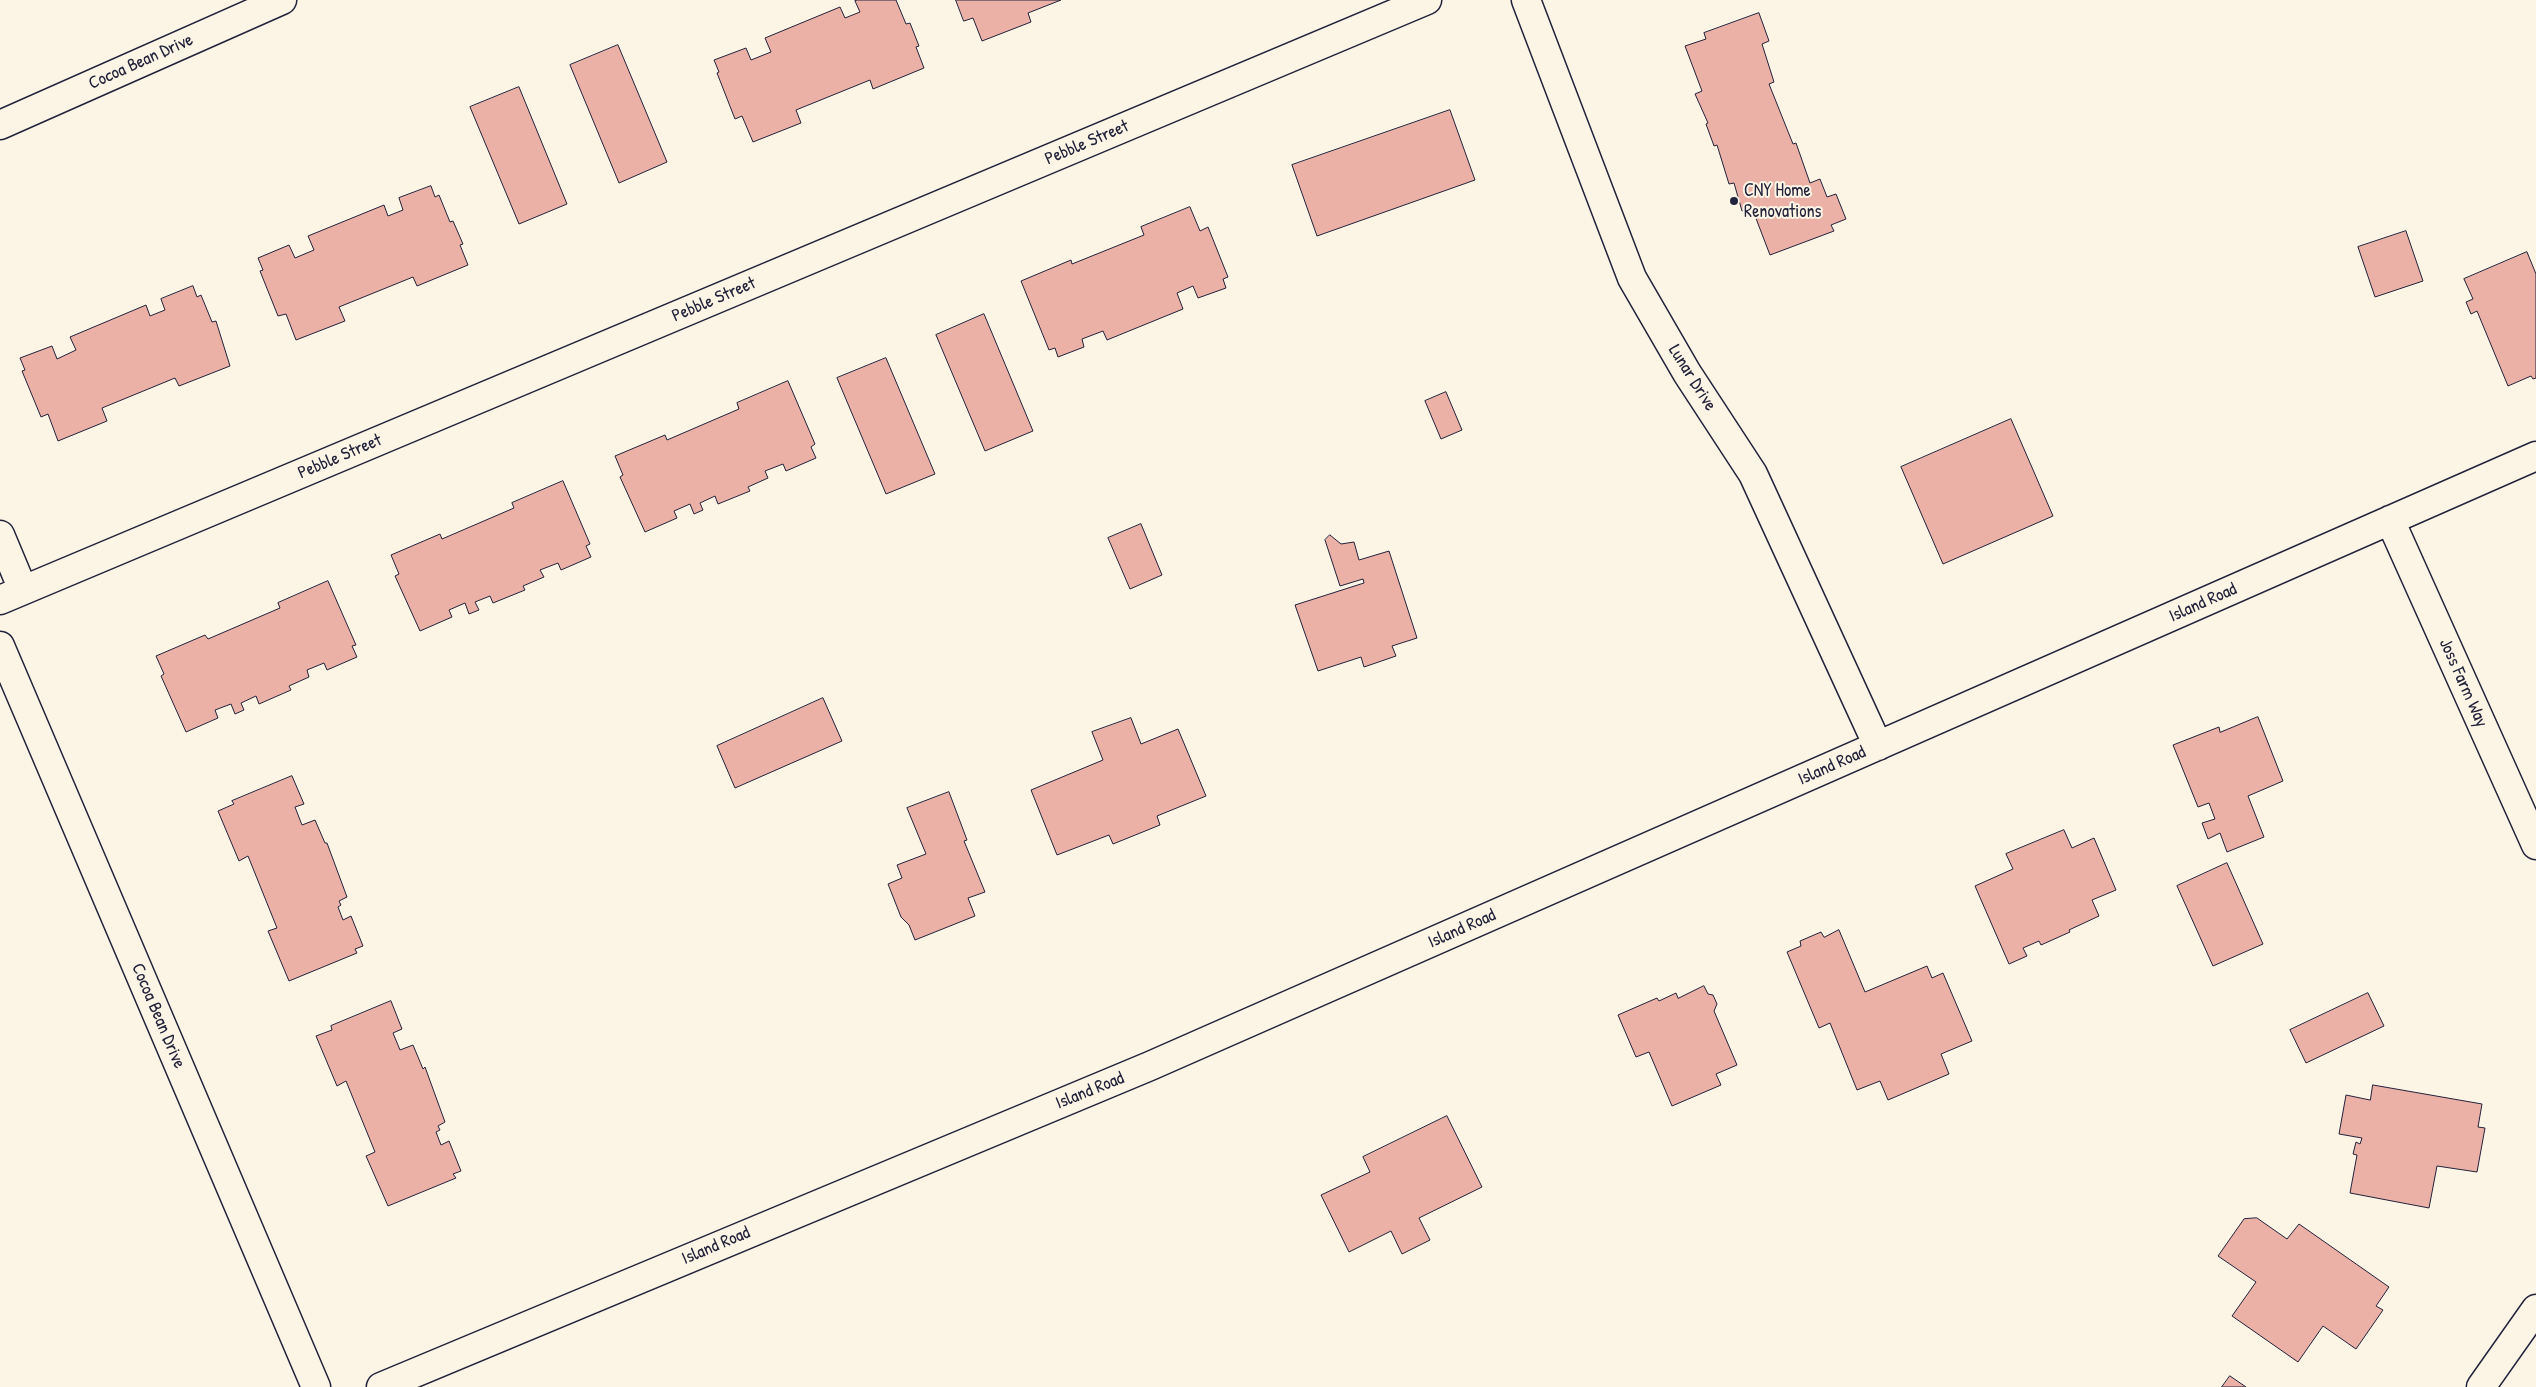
<!DOCTYPE html>
<style>
body{margin:0}
canvas{display:block;background:#fcf5e5}
</style>
<canvas width="2536" height="1387"></canvas>
<script>
const c = document.querySelector('canvas').getContext('2d');
c.lineJoin = 'round';
function paint(path, color) { c.fillStyle = color; c.fill(path, 'evenodd'); }
function stroke(path, color, width, dash) { c.strokeStyle = color; c.lineWidth = width; c.lineCap = dash ? 'butt' : 'round'; c.setLineDash(dash || []); c.stroke(path); }
function label(font, color, halo, rows, align = 'center') {
  c.font = font + ' "Patrick Hand",sans-serif'; c.lineWidth = 4; c.setLineDash([]); c.textBaseline = 'middle'; c.strokeStyle = halo; c.fillStyle = color; for (const [text, x, y, turn = 0] of rows) {
    c.save(); c.translate(x, y); c.rotate((+turn || 0) * Math.PI / 180); c.textAlign = isNaN(turn) ? turn : align; if (halo) c.strokeText(text, 0, 0); c.fillText(text, 0, 0); c.restore();
  }
}
const building = new Path2D(`
 M 858,0 L 896,0 L 906,24 L 910,23 L 919,46 L 916,47 L 924,68 L 873,89 L 870,80 L 796,110 L 801,123 L 753,142 L 742,116 L 735,119 L 717,73 L 719,72 L 714,60 L 746,48 L 751,60 L 771,52 L 765,38 L 840,7 L 845,18 L 860,12 L 855,1 Z
 M 956,0 L 1061,0 L 1028,13 L 1031,22 L 982,41 L 973,18 L 964,21 Z
 M 1759,13 L 1769,41 L 1762,44 L 1774,82 L 1769,84 L 1793,144 L 1796,143 L 1810,183 L 1820,179 L 1827,197 L 1836,194 L 1846,219 L 1831,225 L 1834,231 L 1770,255 L 1752,208 L 1742,211 L 1734,183 L 1729,184 L 1717,145 L 1714,146 L 1706,124 L 1708,123 L 1695,94 L 1702,91 L 1685,46 L 1706,39 L 1704,33 Z
 M 618,45 L 667,162 L 619,183 L 570,65 Z
 M 519,87 L 567,204 L 519,224 L 470,107 Z
 M 1450,110 L 1475,180 L 1317,236 L 1292,165 Z
 M 431,186 L 435,197 L 439,195 L 450,222 L 453,221 L 463,244 L 460,245 L 468,265 L 417,286 L 413,277 L 339,307 L 345,321 L 296,340 L 286,314 L 278,316 L 260,271 L 263,270 L 258,258 L 289,245 L 295,258 L 314,250 L 308,236 L 384,205 L 388,216 L 403,210 L 399,198 Z
 M 1190,207 L 1200,231 L 1208,227 L 1228,277 L 1223,279 L 1226,288 L 1198,298 L 1193,286 L 1177,293 L 1183,309 L 1107,340 L 1103,331 L 1082,339 L 1084,347 L 1058,357 L 1055,348 L 1049,350 L 1021,281 L 1071,260 L 1072,264 L 1144,235 L 1141,227 Z
 M 2406,231 L 2423,281 L 2375,297 L 2358,247 Z
 M 2527,252 L 2536,274 L 2536,378 L 2533,379 L 2531,376 L 2508,386 L 2477,311 L 2471,314 L 2466,302 L 2473,299 L 2464,279 Z
 M 193,286 L 197,297 L 201,295 L 212,322 L 216,321 L 230,366 L 179,386 L 175,378 L 102,408 L 107,421 L 58,441 L 48,414 L 41,417 L 22,371 L 25,370 L 20,358 L 52,346 L 57,359 L 76,350 L 70,337 L 146,305 L 150,316 L 165,310 L 161,299 Z
 M 984,314 L 1033,431 L 985,451 L 936,335 Z
 M 886,358 L 935,474 L 886,494 L 837,378 Z
 M 788,381 L 815,444 L 811,447 L 816,458 L 786,471 L 783,464 L 765,471 L 768,478 L 748,487 L 750,491 L 718,504 L 715,496 L 700,503 L 703,510 L 694,514 L 690,504 L 674,511 L 677,518 L 645,532 L 620,477 L 623,475 L 615,456 L 665,435 L 667,440 L 739,409 L 737,403 Z
 M 1446,392 L 1462,430 L 1441,439 L 1425,401 Z
 M 2011,419 L 2053,516 L 1943,564 L 1901,467 Z
 M 563,481 L 590,544 L 586,546 L 591,557 L 561,570 L 558,563 L 540,570 L 544,577 L 523,586 L 525,590 L 493,603 L 490,596 L 475,602 L 479,610 L 469,614 L 465,603 L 449,610 L 452,617 L 420,631 L 395,576 L 399,574 L 391,555 L 440,534 L 442,539 L 514,508 L 512,503 Z
 M 1141,524 L 1162,575 L 1130,589 L 1108,538 Z
 M 1330,535 L 1341,544 L 1354,542 L 1359,560 L 1389,551 L 1417,638 L 1392,646 L 1396,656 L 1364,667 L 1361,657 L 1318,671 L 1295,605 L 1364,583 L 1363,579 L 1340,586 L 1325,540 Z
 M 328,581 L 356,645 L 352,646 L 357,657 L 327,670 L 324,663 L 307,670 L 309,677 L 289,686 L 291,690 L 259,704 L 256,696 L 241,703 L 244,710 L 235,714 L 231,704 L 215,710 L 218,718 L 186,732 L 161,676 L 164,674 L 156,656 L 205,635 L 208,639 L 280,608 L 278,603 Z
 M 823,698 L 842,741 L 735,788 L 717,746 Z
 M 2258,717 L 2283,781 L 2248,796 L 2264,837 L 2227,852 L 2220,833 L 2208,839 L 2202,823 L 2215,819 L 2209,803 L 2198,807 L 2173,745 L 2219,727 L 2220,732 Z
 M 1131,718 L 1141,744 L 1178,729 L 1206,796 L 1157,816 L 1160,825 L 1113,844 L 1109,835 L 1057,855 L 1031,790 L 1103,760 L 1092,732 Z
 M 292,776 L 304,804 L 295,807 L 302,825 L 315,820 L 325,843 L 327,843 L 347,897 L 339,901 L 341,905 L 338,907 L 343,920 L 351,916 L 363,946 L 355,949 L 357,953 L 289,981 L 268,931 L 277,928 L 248,856 L 239,861 L 218,811 L 234,804 L 232,801 Z
 M 949,792 L 967,840 L 964,841 L 985,892 L 968,898 L 975,916 L 915,940 L 909,925 L 901,917 L 888,884 L 902,878 L 897,865 L 926,854 L 907,808 Z
 M 2064,830 L 2072,848 L 2094,838 L 2116,890 L 2092,900 L 2099,916 L 2069,930 L 2070,932 L 2041,945 L 2039,941 L 2023,948 L 2027,956 L 2009,964 L 1975,886 L 2013,869 L 2006,854 Z
 M 2227,863 L 2263,944 L 2213,966 L 2177,886 Z
 M 1839,930 L 1865,992 L 1927,966 L 1932,978 L 1943,973 L 1972,1041 L 1941,1054 L 1949,1074 L 1888,1100 L 1880,1081 L 1857,1090 L 1830,1023 L 1819,1028 L 1787,952 L 1801,946 L 1800,941 L 1821,932 L 1824,937 Z
 M 1704,986 L 1708,994 L 1713,995 L 1717,1004 L 1714,1011 L 1737,1065 L 1716,1074 L 1721,1085 L 1672,1106 L 1649,1052 L 1636,1057 L 1618,1015 L 1657,998 L 1659,1001 L 1676,993 L 1678,998 Z
 M 2368,993 L 2384,1026 L 2306,1063 L 2290,1030 Z
 M 391,1001 L 402,1029 L 393,1033 L 400,1050 L 413,1045 L 423,1069 L 425,1067 L 445,1122 L 438,1126 L 440,1130 L 436,1132 L 441,1145 L 449,1141 L 461,1171 L 453,1174 L 456,1178 L 388,1206 L 366,1156 L 375,1152 L 346,1081 L 337,1086 L 316,1036 L 332,1030 L 331,1026 Z
 M 2373,1085 L 2482,1104 L 2478,1127 L 2485,1128 L 2477,1172 L 2437,1166 L 2429,1208 L 2350,1193 L 2357,1155 L 2353,1154 L 2356,1142 L 2360,1144 L 2362,1138 L 2339,1134 L 2346,1095 L 2370,1100 Z
 M 1447,1116 L 1482,1187 L 1419,1218 L 1430,1240 L 1402,1254 L 1391,1231 L 1349,1252 L 1321,1195 L 1370,1172 L 1363,1157 Z
 M 2257,1218 L 2287,1239 L 2299,1224 L 2389,1287 L 2376,1306 L 2383,1310 L 2356,1349 L 2323,1326 L 2298,1362 L 2232,1316 L 2256,1282 L 2218,1256 L 2244,1219 Z
 M 2230,1376 L 2246,1387 L 2222,1387 Z`);
const minor = new Path2D(`
 M 1526,0 L 1632,278 L 1687,373 L 1753,474 L 1878,746
 M 0,125 L 282,0
 M 2390,520 L 2536,845
 M 0,535 L 23,590
 M 0,600 L 1427,0
 M 0,646 L 316,1387
 M 381,1387 L 1150,1066 L 2536,456
 M 2481,1387 L 2536,1309`);
const markers = [
 [1734,201,5,"#22223b"]
];
const streetNames = [
 ["Cocoa Bean Drive",141,62,-24],
 ["Pebble Street",1087,143,-23],
 ["Pebble Street",714,300,-23],
 ["Lunar Drive",1692,378,58],
 ["Pebble Street",340,457,-23],
 ["Island Road",2203,603,-24],
 ["Joss Farm Way",2463,683,66],
 ["Island Road",1832,766,-24],
 ["Island Road",1462,929,-24],
 ["Cocoa Bean Drive",158,1016,67],
 ["Island Road",1090,1091,-22],
 ["Island Road",716,1246,-23]
];
const poiNames = [
 ["CNY Home",1744,191],
 ["Renovations",1744,212]
];
paint(building, '#ebb0a6');
stroke(building, '#22223b', 1);
stroke(minor, '#22223b', 31);
stroke(minor, '#fcf5e5', 28);
for (const [x, y, r, color] of markers) { const dot = new Path2D(); dot.arc(x, y, r, 0, 2 * Math.PI); c.fillStyle = color; c.fill(dot); stroke(dot, '#fcf5e5', 2); }
label('18px', '#22223b', '#fcf5e5', streetNames);
label('18px', '#22223b', '#fcf5e5', poiNames, 'left');
</script>
